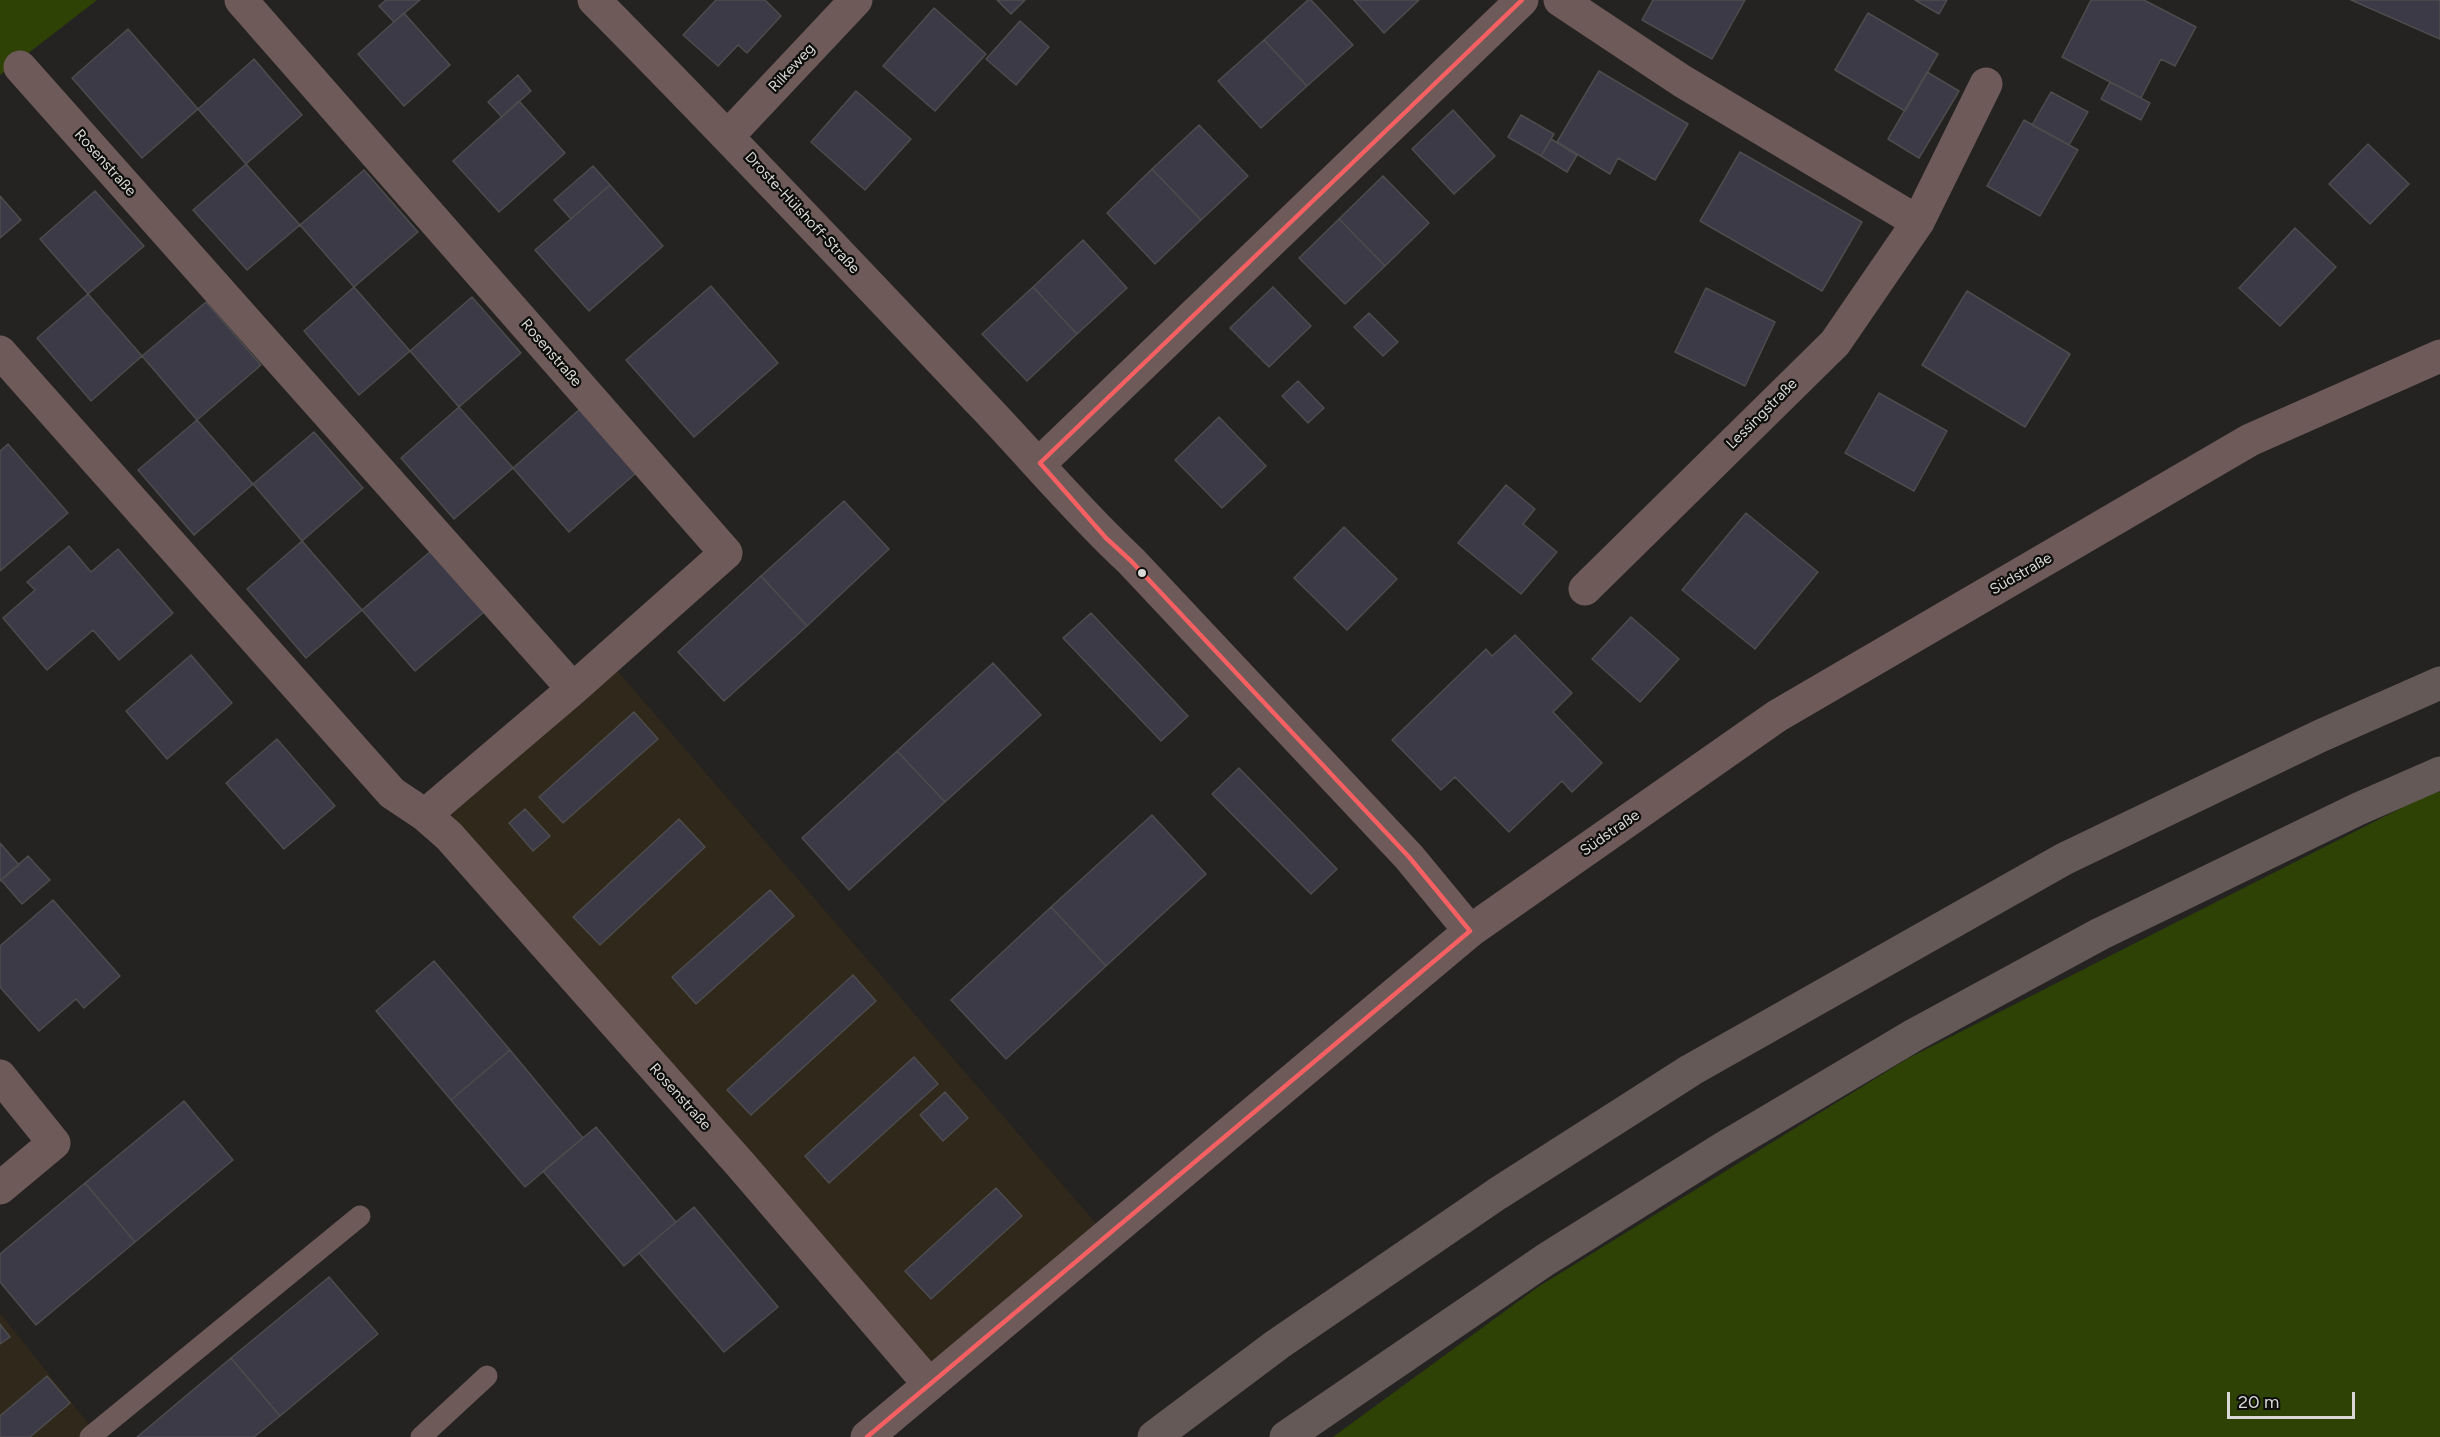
<!DOCTYPE html>
<meta charset="utf-8">
<style>
body{margin:0}
#map{position:relative;width:2440px;height:1437px;overflow:hidden;background:#242322;font-family:Figtree,sans-serif}
canvas{display:block}
.scale{position:absolute;left:2227px;top:1392px;width:128px;height:27px;box-sizing:border-box;border:3px solid #d9d8d6;border-top:0;padding-left:8px;font-size:18px;line-height:21px;white-space:nowrap;color:#d9d8d6;-webkit-text-stroke:4px #0d0d0b;paint-order:stroke}
</style>
<div id="map">
<canvas width="2440" height="1437"></canvas>
<div class="scale">20 m</div>
</div>
<script>
const c = document.querySelector('canvas').getContext('2d');
c.lineJoin = 'round';
function paint(path, color) { c.fillStyle = color; c.fill(path, 'evenodd'); }
function stroke(path, color, width, dash) { c.strokeStyle = color; c.lineWidth = width; c.lineCap = dash ? 'butt' : 'round'; c.setLineDash(dash || []); c.stroke(path); }
function label(font, color, halo, rows, align = 'center') {
  c.font = font + ' Figtree,sans-serif'; c.lineWidth = 4.5; c.setLineDash([]); c.textBaseline = 'middle'; c.strokeStyle = halo; c.fillStyle = color; for (const [text, x, y, turn = 0] of rows) {
    c.save(); c.translate(x, y); c.rotate((+turn || 0) * Math.PI / 180); c.textAlign = isNaN(turn) ? turn : align; if (halo) c.strokeText(text, 0, 0); c.fillText(text, 0, 0); c.restore();
  }
}
const industrial = new Path2D(`
 M 607,659 L 1106,1235 L 929,1384 L 425,815 Z
 M 0,1313 L 31,1352 L 99,1437 L 0,1437 Z`);
const green = new Path2D(`
 M 0,0 L 97,0 L 0,75 Z
 M 2440,791 L 2440,1437 L 1333,1437 L 1538,1287 L 1907,1059 L 2415,801 Z`);
const building = new Path2D(`
 M 386,0 L 420,0 L 394,22 L 379,6 Z
 M 716,0 L 765,0 L 781,16 L 747,53 L 738,45 L 718,66 L 683,35 Z
 M 997,0 L 1025,0 L 1011,14 Z
 M 1308,0 L 1311,0 L 1353,45 L 1307,86 L 1264,40 Z
 M 1354,0 L 1419,0 L 1384,33 Z
 M 1653,0 L 1745,0 L 1712,59 L 1642,20 Z
 M 1915,0 L 1947,0 L 1939,14 Z
 M 2091,0 L 2144,0 L 2196,27 L 2175,66 L 2161,59 L 2141,98 L 2062,57 Z
 M 2351,0 L 2440,0 L 2440,39 Z
 M 934,8 L 986,54 L 935,111 L 883,66 Z
 M 404,13 L 450,65 L 404,106 L 358,54 Z
 M 1868,13 L 1938,54 L 1905,111 L 1835,70 Z
 M 1020,21 L 1049,47 L 1016,85 L 986,59 Z
 M 128,29 L 198,109 L 142,158 L 72,78 Z
 M 1264,40 L 1307,86 L 1261,128 L 1218,81 Z
 M 254,59 L 302,115 L 246,164 L 198,109 Z
 M 1599,71 L 1688,124 L 1655,180 L 1618,158 L 1610,174 L 1557,142 Z
 M 1927,72 L 1959,91 L 1919,158 L 1888,139 Z
 M 518,75 L 531,91 L 502,117 L 488,102 Z
 M 2110,82 L 2150,103 L 2141,120 L 2101,99 Z
 M 856,91 L 911,139 L 865,190 L 811,142 Z
 M 2051,92 L 2088,112 L 2069,145 L 2032,125 Z
 M 519,101 L 565,153 L 499,212 L 453,161 Z
 M 1453,110 L 1495,156 L 1454,194 L 1412,149 Z
 M 1521,115 L 1554,134 L 1541,156 L 1508,137 Z
 M 2024,120 L 2078,150 L 2040,216 L 1987,186 Z
 M 1199,125 L 1248,176 L 1201,220 L 1152,169 Z
 M 1551,139 L 1577,155 L 1567,172 L 1541,156 Z
 M 2368,144 L 2409,184 L 2370,224 L 2329,184 Z
 M 1740,152 L 1862,222 L 1822,291 L 1700,221 Z
 M 246,164 L 300,225 L 247,270 L 193,210 Z
 M 593,166 L 610,185 L 571,219 L 554,200 Z
 M 1152,169 L 1201,220 L 1155,264 L 1107,213 Z
 M 364,170 L 418,232 L 354,287 L 300,225 Z
 M 1383,176 L 1429,223 L 1385,266 L 1339,219 Z
 M 610,185 L 663,246 L 589,311 L 535,250 Z
 M 95,191 L 144,246 L 88,294 L 40,239 Z
 M 0,196 L 21,220 L 0,238 Z
 M 1339,219 L 1385,266 L 1345,304 L 1299,258 Z
 M 2295,228 L 2336,267 L 2280,326 L 2239,288 Z
 M 1083,240 L 1127,288 L 1077,334 L 1033,287 Z
 M 711,286 L 778,363 L 694,437 L 626,360 Z
 M 354,287 L 410,351 L 359,395 L 304,331 Z
 M 1033,287 L 1077,334 L 1027,381 L 982,334 Z
 M 1273,287 L 1311,326 L 1269,367 L 1230,328 Z
 M 1706,288 L 1775,322 L 1745,386 L 1675,352 Z
 M 1967,291 L 2070,354 L 2025,427 L 1922,365 Z
 M 88,294 L 142,356 L 91,401 L 37,338 Z
 M 472,297 L 521,353 L 459,407 L 410,351 Z
 M 206,302 L 261,365 L 197,420 L 142,356 Z
 M 1369,313 L 1398,342 L 1383,356 L 1354,327 Z
 M 1298,381 L 1324,408 L 1308,423 L 1282,396 Z
 M 1879,393 L 1947,431 L 1914,491 L 1845,453 Z
 M 459,407 L 513,468 L 454,519 L 401,458 Z
 M 580,409 L 636,473 L 569,532 L 513,468 Z
 M 1219,417 L 1266,466 L 1222,508 L 1175,460 Z
 M 197,420 L 253,484 L 194,535 L 138,470 Z
 M 314,432 L 363,488 L 302,541 L 253,484 Z
 M 8,444 L 68,513 L 0,571 L 0,451 Z
 M 1506,485 L 1535,509 L 1523,524 L 1557,552 L 1521,594 L 1458,543 Z
 M 844,501 L 889,549 L 807,626 L 761,576 Z
 M 1746,513 L 1818,572 L 1755,649 L 1682,590 Z
 M 1344,527 L 1397,579 L 1347,630 L 1294,578 Z
 M 302,541 L 362,610 L 306,658 L 247,589 Z
 M 69,546 L 91,572 L 118,549 L 173,613 L 119,660 L 93,630 L 47,670 L 3,618 L 35,590 L 27,582 Z
 M 431,551 L 484,612 L 415,671 L 362,610 Z
 M 761,576 L 807,626 L 724,701 L 678,652 Z
 M 1091,613 L 1188,716 L 1161,741 L 1063,638 Z
 M 1631,617 L 1679,659 L 1640,702 L 1592,659 Z
 M 1515,635 L 1572,693 L 1553,712 L 1602,763 L 1572,792 L 1562,781 L 1509,832 L 1455,777 L 1441,790 L 1392,740 L 1486,649 L 1492,656 Z
 M 191,655 L 232,703 L 167,759 L 126,711 Z
 M 993,663 L 1041,715 L 945,802 L 897,751 Z
 M 634,712 L 658,739 L 563,823 L 539,797 Z
 M 277,739 L 335,806 L 284,849 L 226,783 Z
 M 897,751 L 945,802 L 849,890 L 802,838 Z
 M 1239,768 L 1337,869 L 1311,894 L 1212,794 Z
 M 525,809 L 550,836 L 533,851 L 509,823 Z
 M 1152,815 L 1206,874 L 1106,966 L 1051,907 Z
 M 679,819 L 705,847 L 600,945 L 573,917 Z
 M 0,843 L 19,865 L 0,881 Z
 M 28,856 L 50,880 L 22,904 L 1,880 Z
 M 770,890 L 794,916 L 696,1004 L 672,977 Z
 M 53,900 L 120,976 L 84,1008 L 76,999 L 39,1031 L 0,987 L 0,946 Z
 M 1051,907 L 1106,966 L 1006,1059 L 951,1000 Z
 M 434,961 L 510,1050 L 451,1100 L 376,1011 Z
 M 853,975 L 876,1001 L 751,1115 L 727,1090 Z
 M 510,1050 L 583,1138 L 525,1187 L 451,1100 Z
 M 914,1057 L 938,1084 L 829,1183 L 805,1156 Z
 M 945,1092 L 968,1118 L 943,1141 L 920,1115 Z
 M 184,1101 L 233,1160 L 135,1242 L 85,1183 Z
 M 596,1127 L 676,1222 L 624,1266 L 543,1171 Z
 M 85,1183 L 135,1242 L 36,1325 L 0,1282 L 0,1254 Z
 M 996,1188 L 1022,1216 L 931,1299 L 905,1271 Z
 M 694,1207 L 778,1307 L 724,1352 L 639,1253 Z
 M 329,1277 L 378,1334 L 280,1416 L 231,1358 Z
 M 0,1324 L 10,1337 L 0,1344 Z
 M 231,1358 L 280,1416 L 254,1437 L 137,1437 Z
 M 47,1376 L 70,1403 L 30,1437 L 0,1437 L 0,1416 Z`);
const service = new Path2D(`
 M 90,1437 L 360,1216
 M 421,1437 L 487,1376`);
const minor = new Path2D(`
 M 241,0 L 726,553 L 573,689 L 425,815
 M 594,0 C 725,132 853,268 981,403 C 1031,455 1078,512 1131,561 L 1409,857 L 1470,931
 M 1560,0 L 1682,81 L 1918,222 L 1986,84
 M 20,67 L 573,689
 M 728,136 L 856,0
 M 0,352 L 392,793 L 425,815 L 449,836 L 741,1165 L 929,1384
 M 1040,463 L 1522,0
 M 1585,589 L 1835,343 L 1918,222
 M 0,1076 L 54,1143 L 0,1188`);
const tertiary = new Path2D(`
 M 867,1437 L 1470,931 L 1777,716 L 2250,440 L 2440,356`);
const motorway = new Path2D(`
 M 1154,1437 L 1278,1344 L 1497,1194 L 1691,1070 L 2064,859 L 2320,736 L 2440,683
 M 1286,1437 L 1545,1260 L 1722,1149 L 1914,1035 L 2100,934 L 2358,809 L 2440,773`);
const bus1 = new Path2D(`
 M 867,1437 L 1470,931 L 1409,857 L 1131,561 L 1106,538 L 1040,463 L 1522,0`);
const markers = [
 [1142,573,5,"#d9d8d6"]
];
const streetNames = [
 ["Rilkeweg",792,68,-47],
 ["Rosenstraße",105,163,48],
 ["Droste-Hülshoff-Straße",802,213,47],
 ["Rosenstraße",551,353,49],
 ["Lessingstraße",1762,414,-45],
 ["Südstraße",2021,574,-30],
 ["Südstraße",1610,833,-35],
 ["Rosenstraße",680,1097,48]
];
paint(industrial, '#30281a');
paint(green, '#2f4205');
paint(building, '#3d3a48');
stroke(building, '#4d4c4d', 1.5);
stroke(service, '#6d5a59', 21);
stroke(minor, '#6d5a59', 33);
stroke(tertiary, '#6d5a59', 33);
stroke(motorway, '#655958', 33);
stroke(bus1, '#f66062', 4.5);
for (const [x, y, r, color] of markers) { const dot = new Path2D(); dot.arc(x, y, r, 0, 2 * Math.PI); c.fillStyle = color; c.fill(dot); stroke(dot, '#0d0d0b', 2); }
label('15px', '#d9d8d6', '#0d0d0b', streetNames);
</script>
